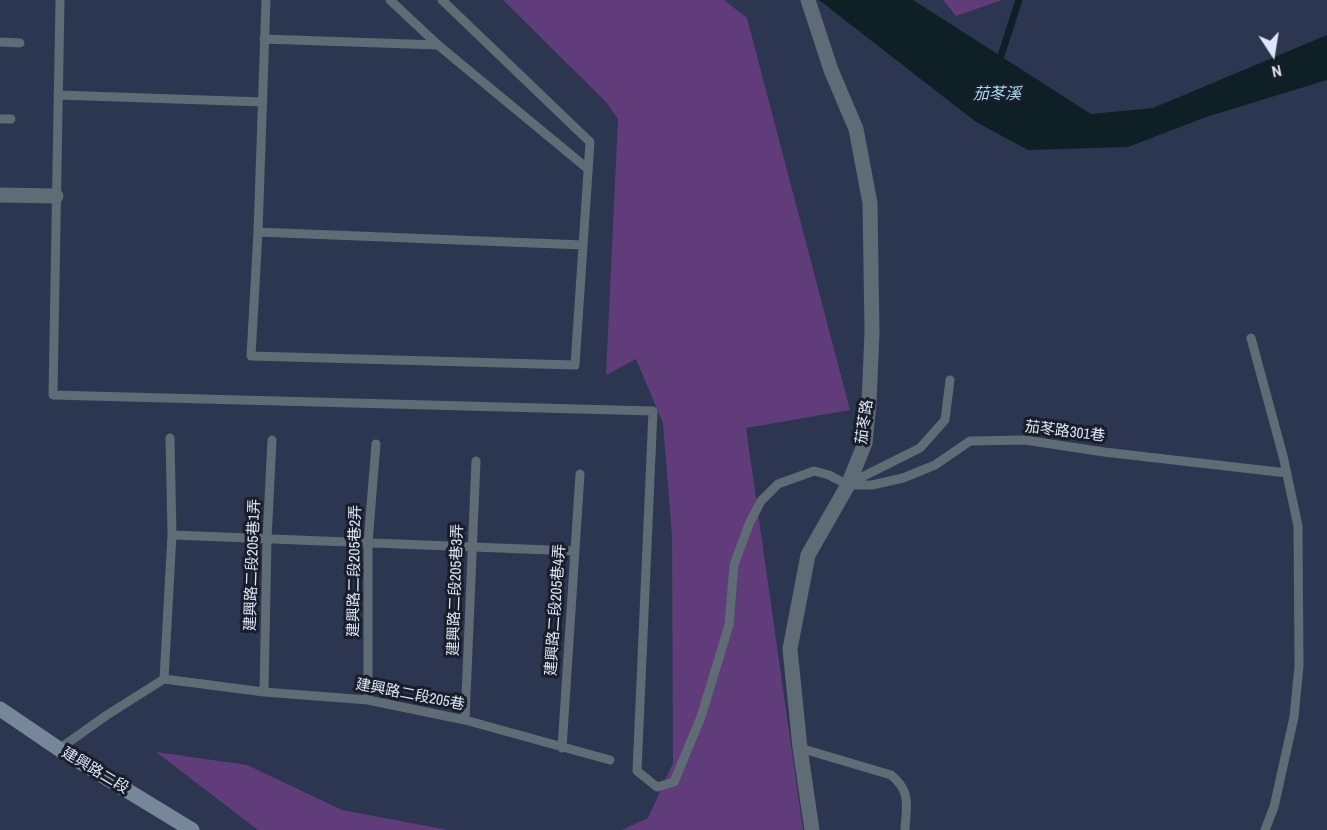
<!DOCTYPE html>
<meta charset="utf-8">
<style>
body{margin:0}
#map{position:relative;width:1327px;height:830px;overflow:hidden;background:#2c3650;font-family:"Archivo Narrow",sans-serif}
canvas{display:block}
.north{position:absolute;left:1243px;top:24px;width:60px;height:60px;-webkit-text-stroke:4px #191e2a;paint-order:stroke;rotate:168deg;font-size:16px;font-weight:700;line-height:24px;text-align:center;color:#dee6f7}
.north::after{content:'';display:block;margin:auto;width:21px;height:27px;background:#dee6f7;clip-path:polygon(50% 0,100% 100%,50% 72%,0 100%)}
</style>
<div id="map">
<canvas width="1327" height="830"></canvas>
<div class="north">N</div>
</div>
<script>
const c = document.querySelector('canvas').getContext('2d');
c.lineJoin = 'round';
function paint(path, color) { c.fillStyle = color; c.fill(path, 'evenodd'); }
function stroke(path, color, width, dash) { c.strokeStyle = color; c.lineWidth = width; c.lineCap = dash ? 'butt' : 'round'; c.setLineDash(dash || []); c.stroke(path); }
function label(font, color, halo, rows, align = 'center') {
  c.font = font + ' "Archivo Narrow","Noto Sans TC",sans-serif'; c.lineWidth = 6; c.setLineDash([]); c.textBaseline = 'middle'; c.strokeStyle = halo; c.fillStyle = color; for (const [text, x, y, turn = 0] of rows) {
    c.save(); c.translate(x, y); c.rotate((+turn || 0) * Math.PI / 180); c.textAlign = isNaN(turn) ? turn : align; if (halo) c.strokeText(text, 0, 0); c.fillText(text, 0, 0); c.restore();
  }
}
const green = new Path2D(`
 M 503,0 L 724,0 L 747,18 L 850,410 L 746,428 L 803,830 L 622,830 L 648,818 L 673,763 L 672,536 L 663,423 L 636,359 L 606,375 L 618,119 L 606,102 Z
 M 943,0 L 1002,0 L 956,16 Z
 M 156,752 L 247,765 L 342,810 L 448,830 L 258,830 Z`);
const water = new Path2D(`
 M 819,0 L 913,0 L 1091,114 L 1153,108 L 1327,35 L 1327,80 L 1206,117 L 1128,147 L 1028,150 L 976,122 Z`);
const stream = new Path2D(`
 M 999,62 L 1019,0`);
const lane = new Path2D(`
 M 60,0 L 53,395 L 653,411 L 637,771 L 657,787 L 674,782 L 701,717 L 729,625 L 734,565 L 749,524 L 761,501 L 778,484 L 814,471 L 829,475 L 848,485 L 872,485 L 903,478 L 935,465 L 970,441 L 1025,440 L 1104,452 L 1287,473
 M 266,0 L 258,232 L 251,356 L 575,365 L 590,142 L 442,0
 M 390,0 L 438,45 L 588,169
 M 264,39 L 438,45
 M 0,42 L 20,43
 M 58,95 L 263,102
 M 0,119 L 11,119
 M 258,232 L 583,245
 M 1251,338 L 1283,456 L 1298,526 L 1299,666 L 1294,717 L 1274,807 L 1265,830
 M 850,483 L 920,448 L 945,420 L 950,380
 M 172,535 L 574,551
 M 164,679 L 172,535 L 170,438
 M 264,692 L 267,539 L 272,440
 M 368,700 L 368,543 L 376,444
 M 465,720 L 476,461
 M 562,748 L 580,474
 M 800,748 L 891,775 C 912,792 906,806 905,830
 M 59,749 L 107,715 L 164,679 L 264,692 L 368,700 L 465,720 L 610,760`);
const street = new Path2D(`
 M 808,0 L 831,70 L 856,129 L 870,203 L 872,332 L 869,403 L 865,443 L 848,485 L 808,555 L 790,649 L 800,748 L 812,830
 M 0,195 L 56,196`);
const secondary = new Path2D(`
 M 0,709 L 59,749 L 192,830`);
const streetNames = [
 ["茄苳路",865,422,-82],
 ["茄苳路301巷",1065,432,7],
 ["建興路二段205巷1弄",253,565,-88],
 ["建興路二段205巷2弄",355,571,-89],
 ["建興路二段205巷3弄",456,590,-88],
 ["建興路二段205巷4弄",556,610,-86],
 ["建興路二段205巷",410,695,11],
 ["建興路二段",95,771,31]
];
const waterNames = [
 ["茄苳溪",997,95]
];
paint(green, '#613c7b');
paint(water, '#0e1f25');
stroke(stream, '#0e1f25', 7);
stroke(lane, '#5f6b75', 9);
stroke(street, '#5f6b75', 15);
stroke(secondary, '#758798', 15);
label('15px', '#dee6f7', '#191e2a', streetNames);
label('italic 16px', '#a7ddf2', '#191e2a', waterNames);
</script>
